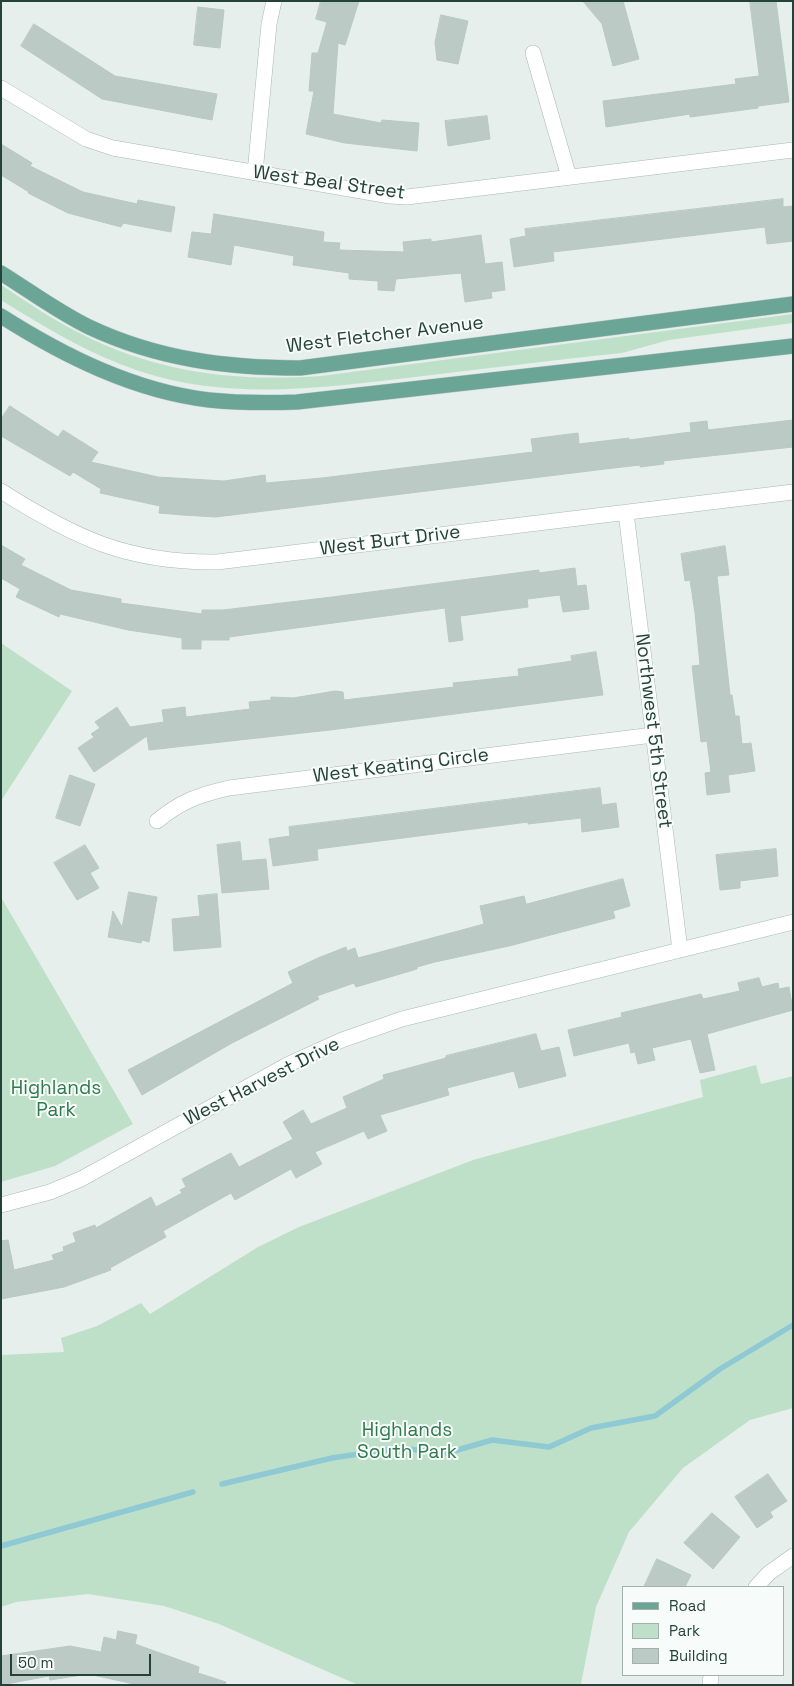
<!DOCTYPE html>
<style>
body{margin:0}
#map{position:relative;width:794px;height:1686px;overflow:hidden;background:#e6efeb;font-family:"Space Grotesk",sans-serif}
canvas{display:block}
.frame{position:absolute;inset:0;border:2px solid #24423a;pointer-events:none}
.legend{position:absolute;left:622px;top:1586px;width:162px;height:90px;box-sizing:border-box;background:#f7fbf9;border:1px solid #a3b1ad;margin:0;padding:6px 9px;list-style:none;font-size:15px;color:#24423a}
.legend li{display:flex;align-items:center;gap:10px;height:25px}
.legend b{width:25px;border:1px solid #a3b1ad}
.scale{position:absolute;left:10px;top:1654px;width:141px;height:22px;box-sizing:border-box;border:2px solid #24423a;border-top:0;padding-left:6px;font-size:15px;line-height:18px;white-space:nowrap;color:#24423a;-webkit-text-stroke:4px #f7fbf9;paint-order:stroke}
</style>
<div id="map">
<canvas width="794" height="1686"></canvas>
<div class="frame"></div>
<ul class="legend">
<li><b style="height:6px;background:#6aa596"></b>Road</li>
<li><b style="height:14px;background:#bfe0c8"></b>Park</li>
<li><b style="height:14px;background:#bbcac4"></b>Building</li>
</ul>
<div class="scale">50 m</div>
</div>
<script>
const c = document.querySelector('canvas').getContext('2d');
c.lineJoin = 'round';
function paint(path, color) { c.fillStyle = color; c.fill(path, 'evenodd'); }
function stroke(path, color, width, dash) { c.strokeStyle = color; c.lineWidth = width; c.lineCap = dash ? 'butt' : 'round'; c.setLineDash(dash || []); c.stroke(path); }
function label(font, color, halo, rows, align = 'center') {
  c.font = font + ' "Space Grotesk",sans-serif'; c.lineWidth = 4; c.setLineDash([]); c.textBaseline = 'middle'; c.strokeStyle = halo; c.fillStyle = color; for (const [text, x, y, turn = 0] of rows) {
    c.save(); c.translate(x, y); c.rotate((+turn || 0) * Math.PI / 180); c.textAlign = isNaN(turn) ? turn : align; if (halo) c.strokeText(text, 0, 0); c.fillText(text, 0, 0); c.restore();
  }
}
const green = new Path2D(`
 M 1,285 C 23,299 44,314 66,326 C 150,372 227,382 321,376 L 793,314 L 793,323 L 669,340 L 622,353 C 553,360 484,369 415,377 C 322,388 230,401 139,371 C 89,354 46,328 1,300 Z
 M 1,643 L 72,691 L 1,801 Z
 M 1,897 L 133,1124 L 55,1166 L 1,1182 Z
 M 756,1065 L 761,1084 L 793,1076 L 793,1408 L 750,1420 L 683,1468 L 629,1532 L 596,1607 L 581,1684 L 582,1685 L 358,1685 L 219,1624 L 164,1606 L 88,1594 L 16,1602 L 1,1607 L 1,1355 L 64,1352 L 61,1338 L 97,1326 L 141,1303 L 150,1314 L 258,1247 L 299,1227 L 473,1160 L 703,1097 L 700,1080 Z`);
const stream = new Path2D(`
 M 222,1484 L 332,1458 L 398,1448 L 447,1453 L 492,1440 L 549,1447 L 591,1428 L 655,1416 L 720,1369 L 793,1325
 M 1,1546 L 193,1492`);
const building = new Path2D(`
 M 321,1 L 359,1 L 345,45 L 338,43 L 333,114 L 381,123 L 382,120 L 419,123 L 417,151 L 345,143 L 306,134 L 314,91 L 309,91 L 312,53 L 318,53 L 327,22 L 316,19 Z
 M 583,1 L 623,1 L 639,59 L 613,66 L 602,24 Z
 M 750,1 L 776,1 L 789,102 L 758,106 L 758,108 L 690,117 L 690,114 L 606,127 L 603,101 L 736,84 L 735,79 L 759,76 Z
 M 198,7 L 224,10 L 220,48 L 194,45 Z
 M 441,15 L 468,21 L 458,64 L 437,60 L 435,43 Z
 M 34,24 L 115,76 L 217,94 L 212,120 L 102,99 L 21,46 Z
 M 487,116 L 490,139 L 448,146 L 445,121 Z
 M 1,144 L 32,163 L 30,166 L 83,192 L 137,204 L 138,200 L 175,207 L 171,232 L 123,223 L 121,227 L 68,213 L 28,193 L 29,192 L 1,175 Z
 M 783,199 L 783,207 L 793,206 L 793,241 L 767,244 L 765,227 L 553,252 L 554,261 L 514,267 L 510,239 L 526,236 L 525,229 Z
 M 214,214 L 324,232 L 323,242 L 340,243 L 339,250 L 404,252 L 403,242 L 431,239 L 431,242 L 481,235 L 485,264 L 502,262 L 505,290 L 491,292 L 492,298 L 465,302 L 461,273 L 396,279 L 394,291 L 378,290 L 378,281 L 349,279 L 349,273 L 293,265 L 294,256 L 234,245 L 231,265 L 188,257 L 192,232 L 211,234 Z
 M 10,406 L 58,437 L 63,430 L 98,452 L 91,462 L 158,477 L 224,481 L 265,475 L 266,483 L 322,478 L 533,452 L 531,439 L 578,433 L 579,444 L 629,438 L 629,440 L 691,432 L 690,423 L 707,421 L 708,430 L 793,420 L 793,447 L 663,461 L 664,464 L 640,467 L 640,465 L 605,469 L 216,517 L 182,515 L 159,513 L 160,506 L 100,493 L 101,489 L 73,472 L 70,476 L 1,436 L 1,419 Z
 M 1,545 L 25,559 L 21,565 L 71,590 L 121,599 L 121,603 L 202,614 L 202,610 L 223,610 L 332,597 L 539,570 L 539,573 L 575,568 L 577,586 L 586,585 L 589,609 L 563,612 L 560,595 L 527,599 L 528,607 L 460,616 L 463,640 L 449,642 L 445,608 L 229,637 L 229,640 L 201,640 L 201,649 L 182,649 L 182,638 L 128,630 L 60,614 L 59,617 L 16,597 L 20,589 L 1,578 Z
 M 725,546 L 729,575 L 717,576 L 730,695 L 732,695 L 735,716 L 739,716 L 742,744 L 751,743 L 755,771 L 728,775 L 730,792 L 707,795 L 705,773 L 711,772 L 707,741 L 701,742 L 692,666 L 700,665 L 695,613 L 690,580 L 685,581 L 681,554 Z
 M 596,652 L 603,695 L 330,730 L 149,750 L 147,736 L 94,772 L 78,748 L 94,737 L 91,734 L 100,728 L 95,722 L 117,707 L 130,727 L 164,722 L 162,710 L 185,707 L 186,717 L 250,709 L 249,702 L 271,700 L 271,697 L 293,698 L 335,691 L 343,692 L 344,700 L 454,687 L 453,683 L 519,676 L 518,669 L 572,661 L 571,656 Z
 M 70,775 L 95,784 L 80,826 L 56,818 Z
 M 600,788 L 602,805 L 616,803 L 619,827 L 582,832 L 581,818 L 528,824 L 528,822 L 317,849 L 318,860 L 273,866 L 269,839 L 290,836 L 289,827 Z
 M 240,842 L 242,861 L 266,859 L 269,889 L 222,893 L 217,845 Z
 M 85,845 L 99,868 L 90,873 L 99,888 L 77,900 L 54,863 Z
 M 776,849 L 778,876 L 740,881 L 740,888 L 720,890 L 716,855 Z
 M 623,879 L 630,906 L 613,911 L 615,918 L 509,946 L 435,962 L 417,967 L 417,969 L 356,987 L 354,983 L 317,996 L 319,999 L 232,1043 L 142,1095 L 128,1070 L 293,983 L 288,972 L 318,958 L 346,947 L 347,951 L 355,948 L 358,958 L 484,924 L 480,906 L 524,896 L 526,904 Z
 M 129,892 L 157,897 L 149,942 L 142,940 L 141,943 L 108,937 L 113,911 L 122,927 Z
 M 217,894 L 221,947 L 174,951 L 172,919 L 200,916 L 198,896 Z
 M 759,978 L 762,987 L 778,983 L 779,989 L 789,987 L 793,1010 L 707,1034 L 715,1070 L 700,1073 L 691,1039 L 652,1048 L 655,1060 L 638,1064 L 635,1052 L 631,1053 L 629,1043 L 574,1056 L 568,1030 L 622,1017 L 621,1013 L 676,1000 L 701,994 L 703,999 L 740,991 L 738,983 Z
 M 536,1034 L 541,1051 L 559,1047 L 566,1076 L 519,1088 L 514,1071 L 447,1088 L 449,1095 L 380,1115 L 387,1131 L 368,1139 L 364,1131 L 315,1152 L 322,1164 L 296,1178 L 291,1169 L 235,1200 L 231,1193 L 163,1231 L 166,1237 L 110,1268 L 111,1270 L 64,1287 L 1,1299 L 1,1241 L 8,1240 L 14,1270 L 54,1260 L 52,1255 L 64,1251 L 63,1247 L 76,1242 L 73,1233 L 95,1225 L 96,1228 L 151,1197 L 156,1207 L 182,1193 L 180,1190 L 186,1187 L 182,1179 L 231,1153 L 239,1167 L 293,1139 L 283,1122 L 303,1110 L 311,1124 L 347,1108 L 343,1097 L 384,1079 L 383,1075 L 446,1058 L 446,1056 Z
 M 768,1474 L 787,1501 L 770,1512 L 773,1517 L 757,1528 L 735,1497 Z
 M 712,1513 L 740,1537 L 713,1569 L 684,1543 Z
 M 657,1559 L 691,1575 L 685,1587 L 644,1587 Z
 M 118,1631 L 137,1635 L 135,1644 L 199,1667 L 198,1673 L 226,1682 L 225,1685 L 139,1685 L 88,1674 L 50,1680 L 49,1676 L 1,1685 L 1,1656 L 70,1646 L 101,1652 L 104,1637 L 116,1640 Z`);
const minor = new Path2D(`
 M 533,53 L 569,177
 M 1,88 L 86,139 L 113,148 L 390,196 L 407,197 L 793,150
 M 255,173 L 269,24 L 274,1
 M 1,491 C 75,538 128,563 217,562 L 793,492
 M 626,513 L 680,950
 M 157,821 C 181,801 199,795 229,788 L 653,735
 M 1,1205 L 50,1192 L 81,1179 L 289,1064 L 342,1040 L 402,1019 L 793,922
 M 756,1587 L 769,1573 L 793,1556
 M 710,1685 L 711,1675`);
const major = new Path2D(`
 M 1,273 C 30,291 58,312 89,327 C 157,359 226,368 300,368 L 793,304
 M 1,316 C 64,356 134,391 209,400 C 239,403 268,403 297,402 L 793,346`);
const streetNames = [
 ["West Beal Street",329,183,8],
 ["West Fletcher Avenue",385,335,-7],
 ["West Burt Drive",390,541,-7],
 ["Northwest 5th Street",653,731,83],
 ["West Keating Circle",401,766,-7],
 ["West Harvest Drive",262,1082,-27]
];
const parkNames = [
 ["Highlands",56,1089],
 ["Park",56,1111],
 ["Highlands",407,1431],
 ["South Park",407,1453]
];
paint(green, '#bfe0c8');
stroke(stream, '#8ec9d4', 5.5);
paint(building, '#bbcac4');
stroke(building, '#b8c9c2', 1);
stroke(minor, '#a8b8b2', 16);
stroke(major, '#c2cac8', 16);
stroke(minor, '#fff', 15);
stroke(major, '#6aa596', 15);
label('19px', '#24423a', '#f7fbf9', streetNames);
label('19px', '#2d7a4b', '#f7fbf9', parkNames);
</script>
